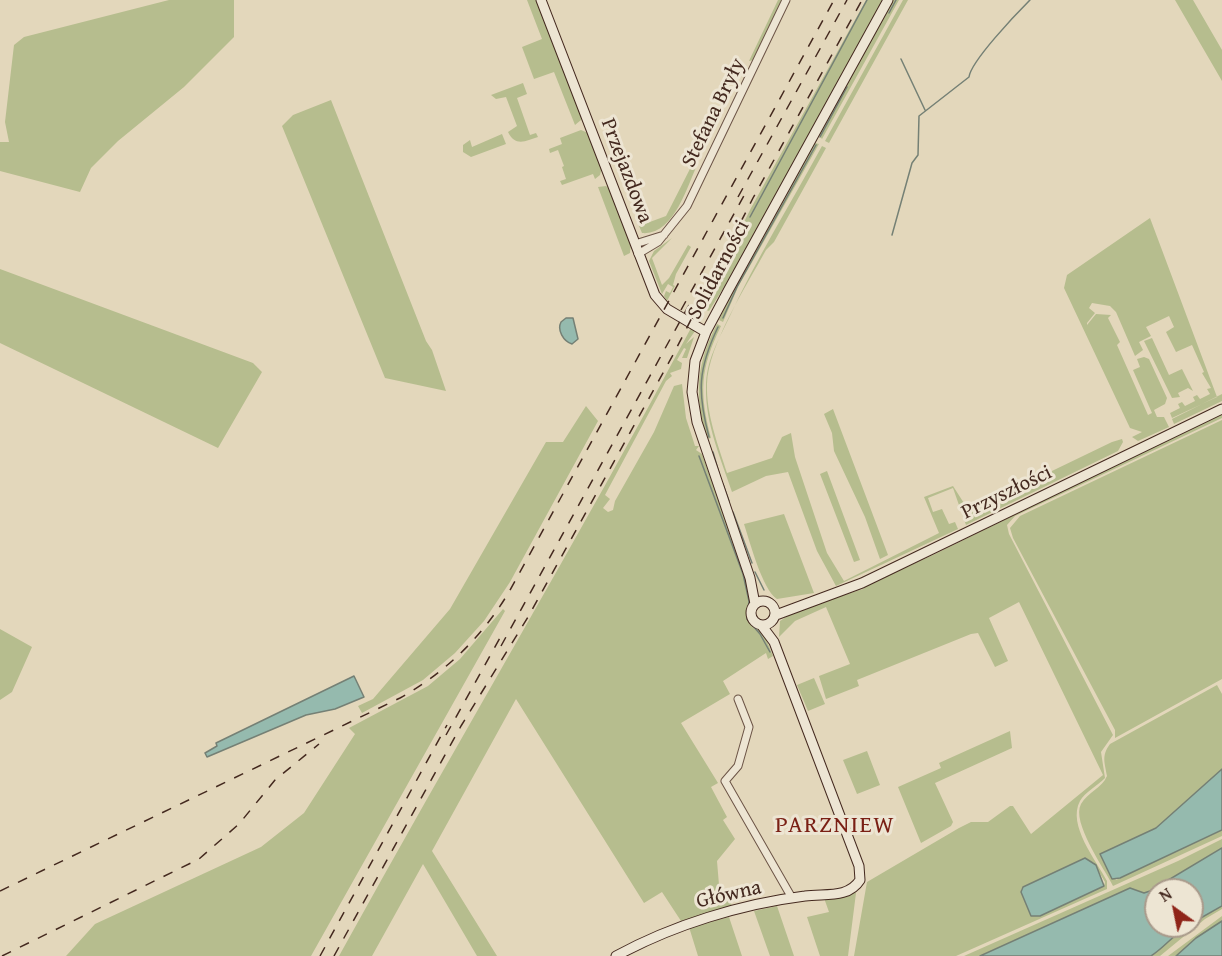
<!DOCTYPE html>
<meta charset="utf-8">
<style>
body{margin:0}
#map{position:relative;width:1222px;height:956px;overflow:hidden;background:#e3d7bb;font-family:"Gentium Book Plus",serif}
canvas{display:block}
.north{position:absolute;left:1144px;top:878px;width:60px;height:60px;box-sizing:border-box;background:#ede5d3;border:2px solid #a99a8b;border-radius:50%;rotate:327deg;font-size:16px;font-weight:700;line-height:24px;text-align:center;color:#44291f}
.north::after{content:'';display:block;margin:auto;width:21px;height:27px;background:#8f2418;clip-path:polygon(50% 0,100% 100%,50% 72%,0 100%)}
</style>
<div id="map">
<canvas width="1222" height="956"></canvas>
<div class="north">N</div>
</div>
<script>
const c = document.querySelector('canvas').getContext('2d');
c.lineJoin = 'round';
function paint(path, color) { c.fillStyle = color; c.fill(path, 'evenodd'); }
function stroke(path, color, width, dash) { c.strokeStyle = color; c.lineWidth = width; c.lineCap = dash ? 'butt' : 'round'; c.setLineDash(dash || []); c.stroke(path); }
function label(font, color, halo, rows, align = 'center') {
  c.font = font + ' "Gentium Book Plus",serif'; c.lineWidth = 6; c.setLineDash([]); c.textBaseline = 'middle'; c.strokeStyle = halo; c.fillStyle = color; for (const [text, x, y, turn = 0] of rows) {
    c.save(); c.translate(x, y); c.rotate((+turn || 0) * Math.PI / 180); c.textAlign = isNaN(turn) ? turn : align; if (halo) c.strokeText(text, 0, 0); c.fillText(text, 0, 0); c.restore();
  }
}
const green = new Path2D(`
 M 169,0 L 234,0 L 234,37 L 184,87 L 118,141 L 91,168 L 80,192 L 0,171 L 0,142 L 9,142 L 5,122 L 14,45 L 24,37 Z
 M 527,0 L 537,0 L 581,113 L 581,120 L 575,125 L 554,72 L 534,79 L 522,47 L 542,39 Z
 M 778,0 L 783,0 L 754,60 L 749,61 Z
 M 866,0 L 884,0 L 741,260 L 709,311 L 706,310 L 697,317 L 751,208 Z
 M 892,0 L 899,0 L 822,139 L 819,135 Z
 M 903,0 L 908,0 L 829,143 L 825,141 Z
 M 1175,0 L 1193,0 L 1222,50 L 1222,81 Z
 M 523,83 L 527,94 L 517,98 L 530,135 L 536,133 L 538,137 C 526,141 515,147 508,132 L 517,126 L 506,97 L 496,99 L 491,95 Z
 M 331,100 L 426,341 L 432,350 L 446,391 L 385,378 L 282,126 L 293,115 Z
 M 581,130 L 588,133 L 602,167 L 600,175 L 595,179 L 593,174 L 562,185 L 560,181 L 566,179 L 562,167 L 564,166 L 558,150 L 550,153 L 549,149 L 562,144 L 560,138 Z
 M 502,134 L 506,144 L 471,157 L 463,152 L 463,145 L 470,140 L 472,147 Z
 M 815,143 L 819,144 L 738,287 L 723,322 L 719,320 L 736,282 L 812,145 Z
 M 822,146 L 826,148 L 774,242 L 766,250 C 747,285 708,345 707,384 C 706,414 718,445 727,473 L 772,458 L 782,437 L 791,433 L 795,457 L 827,553 L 844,581 L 939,533 L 924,497 L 953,486 L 969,511 L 1112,442 L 1122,439 L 1123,442 L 1118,451 L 966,525 L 953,488 L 928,498 L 933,512 L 942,509 L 949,524 L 955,522 L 958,529 L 836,586 L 817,551 L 788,472 L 766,476 L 732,492 C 721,459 705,423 706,387 C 706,361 718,341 729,318 C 756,259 791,203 822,146 Z
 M 694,161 L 698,163 C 687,186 674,236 642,233 L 639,226 L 666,216 Z
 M 606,186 L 611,190 L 631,244 L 630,253 L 624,256 L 598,187 Z
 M 1150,218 L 1217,397 L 1172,418 L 1170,413 L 1180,408 L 1178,404 L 1182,402 L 1185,406 L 1195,401 L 1193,397 L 1197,395 L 1200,399 L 1210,394 L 1207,389 L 1211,388 L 1202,373 L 1204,372 L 1192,345 L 1176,352 L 1166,332 L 1174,327 L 1169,316 L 1146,327 L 1151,336 L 1139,342 L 1143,350 L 1135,356 L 1116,312 L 1110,306 L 1092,303 L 1089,308 L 1095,313 L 1087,323 L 1087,325 L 1096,314 L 1111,315 L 1108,318 L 1120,342 L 1117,345 L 1148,415 L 1152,413 L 1133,370 L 1140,367 L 1137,359 L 1144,357 L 1149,359 L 1167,398 L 1165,404 L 1154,410 L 1157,417 L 1164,417 L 1169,427 L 1138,441 L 1132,437 L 1142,432 L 1130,428 L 1064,288 L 1067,275 Z
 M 672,238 L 652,258 L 662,285 L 669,278 L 688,245 L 691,247 L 676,274 L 673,285 L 675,286 L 667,301 L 664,296 L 666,291 L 670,293 L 673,287 L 668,284 L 662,294 L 649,261 L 654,251 Z
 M 0,269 L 253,363 L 262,372 L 218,448 L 0,343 Z
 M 717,324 L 721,326 C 700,369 699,392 711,438 L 707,439 C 694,396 696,364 717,324 Z
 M 691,328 L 695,331 L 686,344 L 694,337 L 687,358 L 682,358 L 686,349 L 684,348 L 677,360 L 682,363 L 681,369 L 670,373 L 672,376 L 666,381 L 605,495 L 610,499 L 603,508 L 608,512 L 613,510 L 615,501 L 654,432 L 674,386 L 682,384 L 686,418 L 695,446 L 699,446 L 696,450 L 702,454 L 745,574 L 752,603 L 749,618 L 762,629 L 773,656 L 768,659 L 766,653 L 723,681 L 730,694 L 681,723 L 718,783 L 711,787 L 727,817 L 723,820 L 735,839 L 717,861 L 719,885 L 733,907 L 681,921 L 662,892 L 644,903 L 516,699 L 432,851 L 497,956 L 477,956 L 423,864 L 372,956 L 339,956 C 455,746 578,540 691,328 Z
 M 1152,338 L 1169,375 L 1182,369 L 1193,391 L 1188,388 L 1178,393 L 1180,397 L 1172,398 L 1144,341 Z
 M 1222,394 L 1222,401 L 1174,424 L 1172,419 Z
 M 586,406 L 598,421 L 510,582 L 484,621 L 455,653 L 423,680 L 362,713 L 358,706 L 373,699 L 450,609 L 546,442 L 563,442 Z
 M 833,409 L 888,555 L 880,559 L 865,517 L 834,451 L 832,433 L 824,414 Z
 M 1222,413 L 1222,418 L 1015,516 L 1007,525 L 1009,534 L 1113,735 L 1101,752 L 1105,778 C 1097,786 1085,792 1080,801 C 1067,825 1096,860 1107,881 L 1107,889 L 956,956 L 854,956 L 867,882 L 959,828 L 971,822 L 988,822 L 1010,806 L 1013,806 L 1031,834 L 1103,775 L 1019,602 L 989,618 L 1008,661 L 995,667 L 978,633 L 971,634 L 857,680 L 859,686 L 826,699 L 819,676 L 850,664 L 826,607 L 795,621 L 779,637 L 780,621 L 789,615 L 788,613 L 863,589 L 867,585 L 933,555 ZM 1093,862 L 1105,882 L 1104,886 L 1040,916 L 1030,914 L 1021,889 Z
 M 1222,420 L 1222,679 L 1115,738 L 1115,730 L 1013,538 L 1010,528 L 1020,516 Z
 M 827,471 L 860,560 L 854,562 L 820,474 Z
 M 784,514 L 814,593 L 777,599 C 762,589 750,542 744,524 Z
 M 503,609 L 505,611 L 311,956 L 66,956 L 95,924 L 261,847 L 304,813 L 355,734 L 349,728 L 428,686 L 460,659 Z
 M 0,629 L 32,647 L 12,692 L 0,700 Z
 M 814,678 L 825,704 L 808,711 L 797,685 Z
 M 1217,685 L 1222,694 L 1222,769 L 1156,828 L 1100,854 L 1116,880 L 1222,830 L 1222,836 L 1113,886 C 1104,868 1071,822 1081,804 C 1088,792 1102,788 1107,776 C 1105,763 1101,756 1110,744 Z
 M 1010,731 L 1012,748 L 935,783 L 953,822 L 951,826 L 921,843 L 898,787 L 941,768 L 939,763 Z
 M 867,751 L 880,785 L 857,794 L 843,760 Z
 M 1222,839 L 1222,848 L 1150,891 L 1144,893 L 1130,888 L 980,956 L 964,956 L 1178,861 Z
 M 854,892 L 856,893 L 848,956 L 820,956 L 807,917 L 829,912 L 824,898 Z
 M 777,906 L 794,956 L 770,956 L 754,911 Z
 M 1222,906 L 1222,909 L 1205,919 L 1160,956 L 1151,956 C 1165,946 1174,928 1192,926 L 1192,923 Z
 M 1222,916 L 1222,921 L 1196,938 L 1176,956 L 1168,956 Z
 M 729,917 L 742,956 L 698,956 L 689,927 Z`);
const water = new Path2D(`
 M 566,318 L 573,318 L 578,339 L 572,344 C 563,341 557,330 561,322 Z
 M 354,676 L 364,697 L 335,709 L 306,715 L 207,757 L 205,753 L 217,746 L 216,743 Z
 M 1222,769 L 1222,830 L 1120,878 L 1112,879 L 1100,854 L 1156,828 Z
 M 1222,848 L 1222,906 L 1192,923 L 1192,890 L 1156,890 L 1156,926 L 1188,926 C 1173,935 1165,947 1151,956 L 980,956 L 1130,888 L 1144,893 L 1150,891 Z
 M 1085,858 L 1096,865 L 1104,886 L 1040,916 L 1031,916 L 1021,892 L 1023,887 Z
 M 1222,921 L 1222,956 L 1176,956 L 1196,938 Z`);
const stream = new Path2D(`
 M 889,13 L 896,0
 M 901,59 L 925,110
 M 820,137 L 847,87
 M 750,217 L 867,0
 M 892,235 L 912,163 L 918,155 L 919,116 L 969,77 C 971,61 1017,13 1030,0
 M 701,314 L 745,227
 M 723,318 L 737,287 L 816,145
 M 709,437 C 697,392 698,369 718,327
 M 713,452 L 719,473
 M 699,456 L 743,574 L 749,601 L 747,619 L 760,634 L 770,652
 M 723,484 L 729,501
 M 733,512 L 752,563
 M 755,572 L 764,590`);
const street = new Path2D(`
 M 635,244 L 664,235
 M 638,254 L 658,242 L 687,206 L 786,0
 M 738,699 L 749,727 L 738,766 L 725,781 L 792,898`);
const secondary = new Path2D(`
 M 541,0 L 655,295 L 667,309 L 706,332
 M751 613a12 12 0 1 1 24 0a12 12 0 1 1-24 0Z
 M 755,604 L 750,578 L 697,422 L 692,392 L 695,361 L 706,332 L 729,289 L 888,0
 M 776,615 L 862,583 L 1222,409
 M 616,956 C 673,925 741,904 805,896 C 824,893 848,899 860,880 L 859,866 L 774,642 L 762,626`);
const rail = new Path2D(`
 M 738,197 L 847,0
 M 681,310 L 746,192
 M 501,646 L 689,305
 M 446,735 L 501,636
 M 0,891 L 400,698 C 446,672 482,637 509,592 L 834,0
 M 2,956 L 199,859 L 239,824 L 275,780 L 319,744
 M 320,956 L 447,725
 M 334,956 L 461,726 L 528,617 L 590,505 L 674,353 L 753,198 L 862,0`);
const streetNames = [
 ["Stefana Bryły",714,113,-64],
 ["Przejazdowa",626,171,69],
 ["Solidarności",719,270,-62],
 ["Przyszłości",1007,493,-26],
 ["Główna",729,895,-13]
];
const quarterNames = [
 ["PARZNIEW",835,826]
];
paint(green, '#b6bd8e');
paint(water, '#95baae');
stroke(water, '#758075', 1.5);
stroke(stream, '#758075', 1.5);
stroke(street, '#6c5446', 9);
stroke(secondary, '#44291f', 11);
stroke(street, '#ede5d3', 7);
stroke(secondary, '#ede5d3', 9);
stroke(rail, '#44291f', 1.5, [10, 10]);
label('21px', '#44291f', '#ede5d3', streetNames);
c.letterSpacing = '1.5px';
label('24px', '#7a1f14', '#ede5d3', quarterNames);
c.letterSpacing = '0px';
</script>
